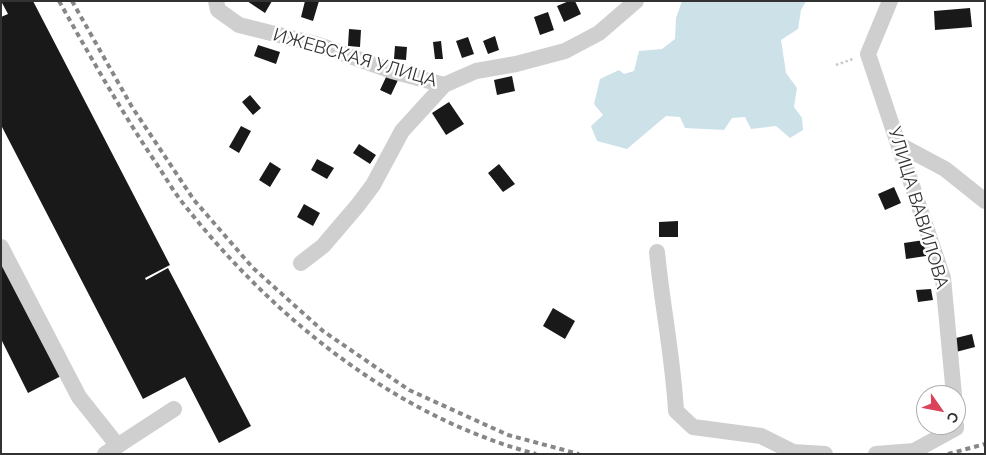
<!DOCTYPE html>
<meta charset="utf-8">
<style>
body{margin:0}
#map{position:relative;width:986px;height:455px;overflow:hidden;background:#fff;font-family:Raleway,sans-serif}
canvas{display:block}
.frame{position:absolute;inset:0;border:2px solid #323232;pointer-events:none}
.north{position:absolute;left:916px;top:385px;width:50px;height:50px;box-sizing:border-box;background:#fff;border:1px solid #adadad;border-radius:50%;rotate:123deg;font-size:14px;font-weight:700;line-height:20px;text-align:center;color:#323232}
.north::after{content:'';display:block;margin:auto;width:18px;height:22px;background:#da435a;clip-path:polygon(50% 0,100% 100%,50% 72%,0 100%)}
</style>
<div id="map">
<canvas width="986" height="455"></canvas>
<div class="frame"></div>
<div class="north">С</div>
</div>
<script>
const c = document.querySelector('canvas').getContext('2d');
c.lineJoin = 'round';
function paint(path, color) { c.fillStyle = color; c.fill(path, 'evenodd'); }
function stroke(path, color, width, dash) { c.strokeStyle = color; c.lineWidth = width; c.lineCap = dash ? 'butt' : 'round'; c.setLineDash(dash || []); c.stroke(path); }
function label(font, color, halo, rows, align = 'center') {
  c.font = font + ' Raleway,sans-serif'; c.lineWidth = 5; c.setLineDash([]); c.textBaseline = 'middle'; c.strokeStyle = halo; c.fillStyle = color; for (const [text, x, y, turn = 0] of rows) {
    c.save(); c.translate(x, y); c.rotate((+turn || 0) * Math.PI / 180); c.textAlign = isNaN(turn) ? turn : align; if (halo) c.strokeText(text, 0, 0); c.fillText(text, 0, 0); c.restore();
  }
}
const water = new Path2D(`
 M 682,1 L 806,1 L 801,10 L 798,29 L 781,40 L 786,73 L 797,88 L 794,107 L 802,118 L 803,130 L 790,138 L 776,126 L 751,129 L 745,117 L 732,118 L 724,130 L 685,128 L 680,117 L 666,116 L 627,149 L 597,141 L 591,126 L 603,115 L 594,104 L 600,79 L 619,70 L 624,74 L 634,71 L 639,51 L 662,49 L 675,39 L 676,18 Z`);
const building = new Path2D(`
 M 1,1 L 33,1 L 170,265 L 145,278 L 146,280 L 168,268 L 251,426 L 219,443 L 185,377 L 143,399 L 1,125 L 1,17 L 8,14 Z
 M 247,1 L 272,1 L 265,13 Z
 M 305,1 L 319,1 L 313,21 L 301,17 Z
 M 569,1 L 575,1 L 581,14 L 564,22 L 557,6 Z
 M 970,8 L 972,27 L 935,30 L 934,11 Z
 M 548,12 L 554,30 L 540,35 L 534,17 Z
 M 349,29 L 361,30 L 360,47 L 348,46 Z
 M 495,36 L 499,50 L 488,54 L 483,41 Z
 M 468,37 L 474,54 L 462,58 L 456,41 Z
 M 441,41 L 443,59 L 435,59 L 433,42 Z
 M 258,45 L 280,52 L 276,64 L 254,56 Z
 M 395,46 L 407,47 L 406,60 L 394,59 Z
 M 387,75 L 398,80 L 391,95 L 380,90 Z
 M 512,76 L 515,91 L 497,95 L 494,80 Z
 M 250,95 L 261,108 L 253,115 L 242,102 Z
 M 449,102 L 464,124 L 446,135 L 432,113 Z
 M 241,126 L 251,131 L 239,153 L 229,147 Z
 M 359,144 L 376,155 L 370,164 L 353,153 Z
 M 317,159 L 334,168 L 327,179 L 311,170 Z
 M 270,162 L 281,169 L 270,187 L 259,180 Z
 M 499,164 L 515,184 L 503,192 L 488,173 Z
 M 894,187 L 901,203 L 885,210 L 878,194 Z
 M 304,204 L 320,213 L 313,226 L 297,217 Z
 M 678,221 L 678,237 L 659,237 L 659,222 Z
 M 924,240 L 926,256 L 906,259 L 904,243 Z
 M 1,253 L 63,375 L 28,393 L 1,339 Z
 M 931,289 L 933,300 L 918,302 L 916,290 Z
 M 553,308 L 575,321 L 565,339 L 543,326 Z
 M 972,334 L 975,347 L 956,352 L 952,339 Z`);
const path = new Path2D(`
 M 836,65 L 853,59`);
const minor = new Path2D(`
 M 216,1 L 218,10 L 239,25 L 319,45 L 392,71 L 444,85 L 476,71 L 516,64 L 565,51 L 599,33 L 636,1
 M 890,1 L 868,54 L 943,278 L 954,395
 M 900,145 L 945,169 L 985,201
 M 1,247 L 79,397 L 118,446
 M 657,252 C 662,305 673,357 676,411 L 693,427 L 761,436 L 793,452 L 825,454
 M 301,263 L 323,246 L 358,205 L 373,185 L 402,131 L 444,85
 M 105,454 L 174,409
 M 876,454 L 914,451 L 956,428 L 956,425`);
const rail = new Path2D(`
 M 59,1 C 90,56 121,111 156,163 C 166,178 175,194 186,207 C 275,319 396,417 536,454
 M 72,1 L 132,107 L 194,200 L 253,268 L 323,331 L 409,390 L 508,435 L 579,454
 M 948,454 L 985,444`);
const streetNames = [
 ["ИЖЕВСКАЯ УЛИЦА",355,58,16],
 ["УЛИЦА ВАВИЛОВА",918,208,73]
];
paint(water, '#cde1e9');
paint(building, '#191919');
stroke(path, '#c9c9c9', 2.5, [2.5, 2.5]);
stroke(minor, '#cfcfcf', 16);
stroke(rail, '#878787', 4, [5, 4]);
label('18px', '#323232', '#fff', streetNames);
</script>
